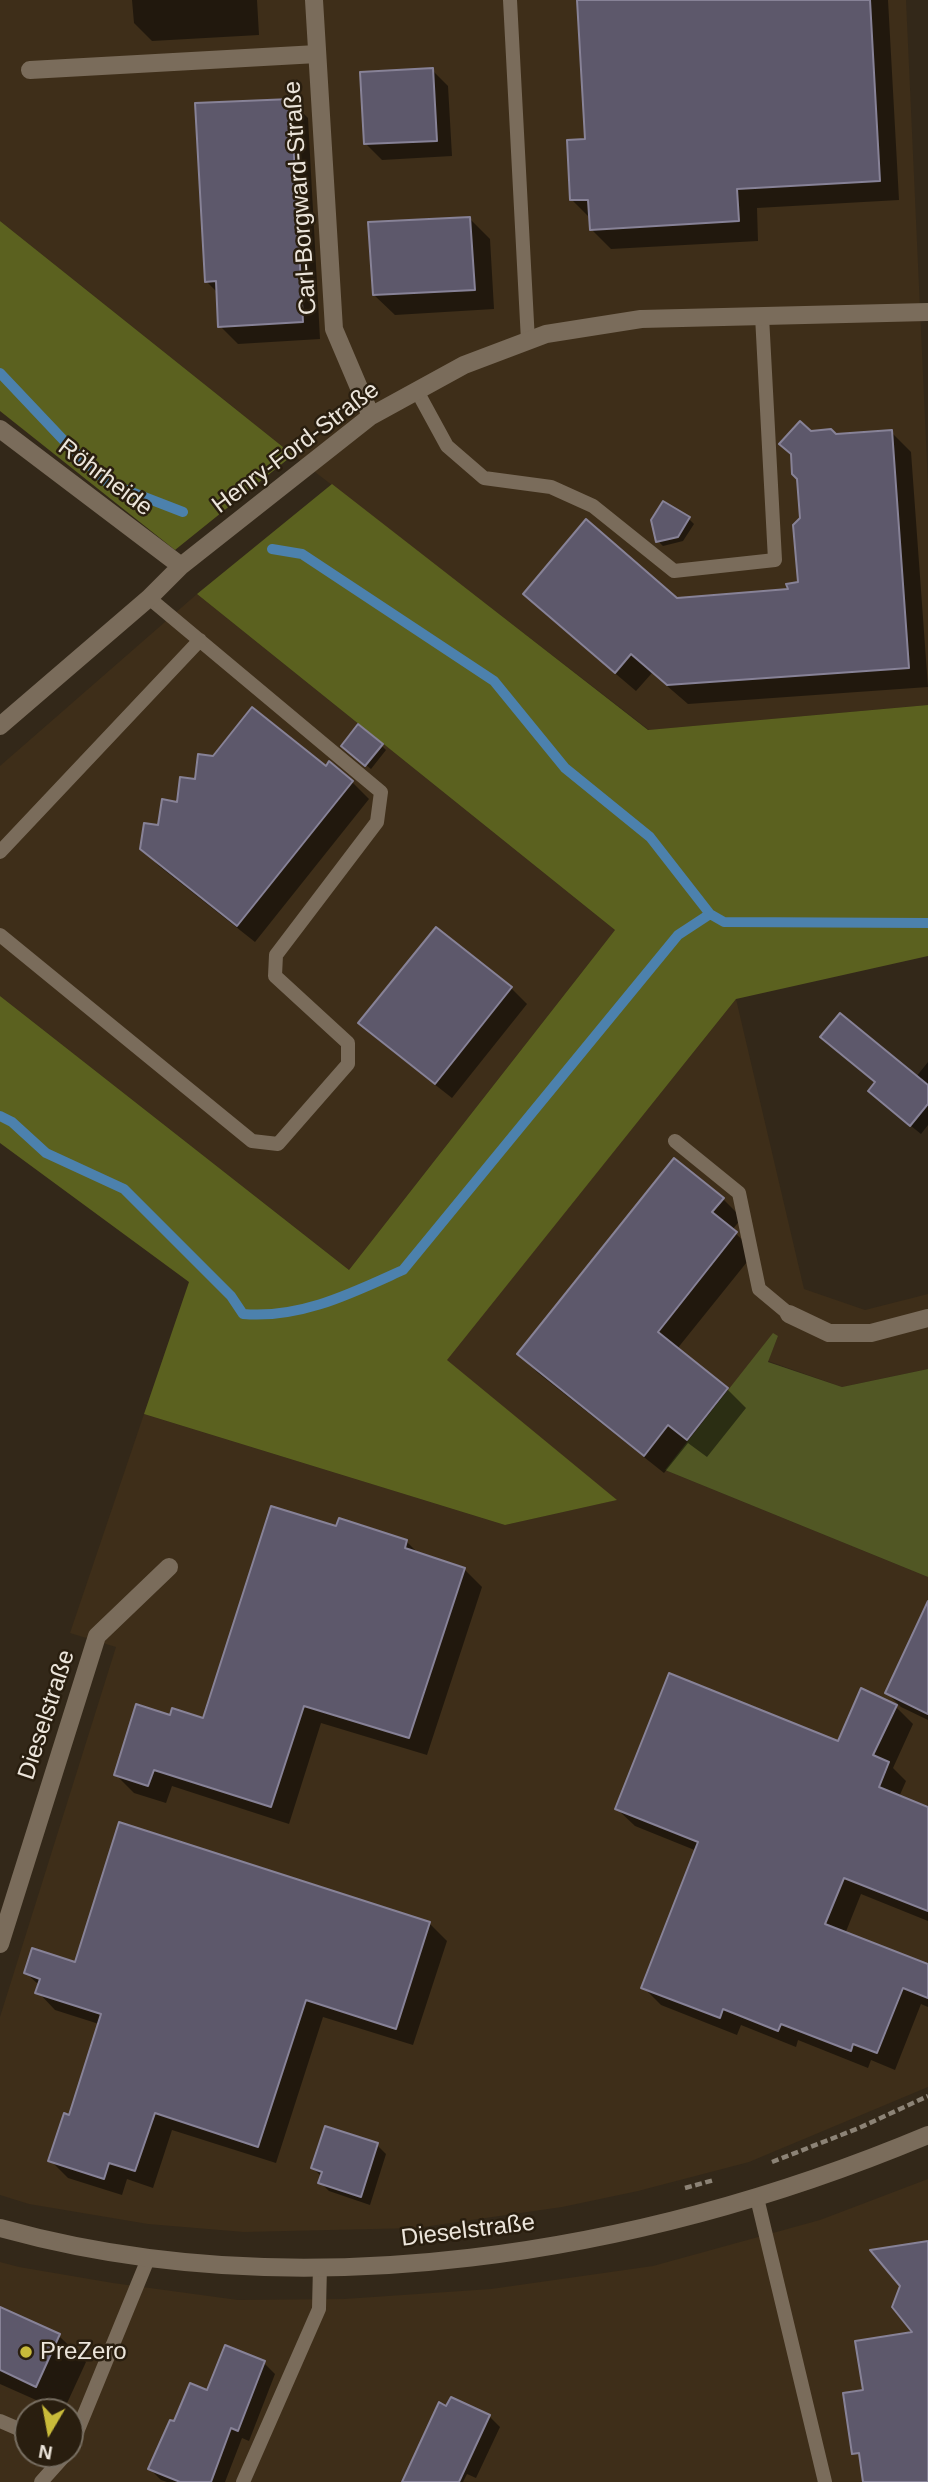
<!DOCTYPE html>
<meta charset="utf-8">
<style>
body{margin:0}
#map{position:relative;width:928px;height:2482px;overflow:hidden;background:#332819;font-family:Arial,sans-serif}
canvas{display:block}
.north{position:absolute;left:14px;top:2398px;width:70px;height:70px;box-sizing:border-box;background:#291e0f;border:2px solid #776e61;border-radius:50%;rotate:190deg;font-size:19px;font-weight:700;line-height:28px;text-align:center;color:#ece5db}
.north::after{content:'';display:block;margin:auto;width:24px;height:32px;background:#c9bb3a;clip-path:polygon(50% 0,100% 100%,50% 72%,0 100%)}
</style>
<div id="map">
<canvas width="928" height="2482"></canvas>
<div class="north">N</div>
</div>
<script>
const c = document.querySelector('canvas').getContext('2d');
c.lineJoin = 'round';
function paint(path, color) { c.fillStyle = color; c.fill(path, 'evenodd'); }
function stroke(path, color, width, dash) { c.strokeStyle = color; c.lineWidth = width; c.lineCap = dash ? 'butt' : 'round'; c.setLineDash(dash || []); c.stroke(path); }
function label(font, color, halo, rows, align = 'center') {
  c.font = font + ' Arial,sans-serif'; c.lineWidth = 5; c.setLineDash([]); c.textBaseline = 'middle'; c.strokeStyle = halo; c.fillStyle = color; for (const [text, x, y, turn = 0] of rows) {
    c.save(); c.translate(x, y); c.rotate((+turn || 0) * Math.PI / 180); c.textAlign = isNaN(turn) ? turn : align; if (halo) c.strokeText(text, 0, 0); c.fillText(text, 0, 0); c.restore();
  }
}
const built = new Path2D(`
 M 0,0 L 906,0 L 928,485 L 928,705 L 649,730 L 293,455 L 0,221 Z
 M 197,594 L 615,930 L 349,1270 L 0,996 L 0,766 Z
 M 736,999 L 804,1289 L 865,1310 L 928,1294 L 928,1369 L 842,1387 L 768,1361 L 778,1336 L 665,1470 L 928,1577 L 928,2087 L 749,2162 L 638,2191 L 562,2207 L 416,2228 L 244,2232 L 148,2224 L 29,2204 L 0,2195 L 0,2017 L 116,1647 L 70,1633 L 144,1414 L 505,1525 L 616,1500 L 446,1360 Z
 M 928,2179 L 928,2482 L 0,2482 L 0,2262 L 19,2267 L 113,2283 L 238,2300 L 344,2299 L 491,2289 L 653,2266 L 820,2220 ZM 28,2412 L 70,2412 L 70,2454 L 28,2454 Z`);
const green = new Path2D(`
 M 773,1333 L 778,1336 L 768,1362 L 842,1387 L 928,1369 L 928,1577 L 665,1470 Z`);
const forest = new Path2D(`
 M 0,221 L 293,455 L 175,550 L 0,411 Z
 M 332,484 L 648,730 L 928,705 L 928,956 L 736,999 L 447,1360 L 617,1500 L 505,1525 L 144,1414 L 189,1282 L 0,1143 L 0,996 L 349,1270 L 615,930 L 197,594 Z`);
const shadow = new Path2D(`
 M 132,0 L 257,0 L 259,35 L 152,41 L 134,23 Z
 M 579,0 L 888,0 L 899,200 L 757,208 L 758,241 L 611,249 L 591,229 L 591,219 L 572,200 L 587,141 Z
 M 432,70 L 448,86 L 452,156 L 382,160 L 366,144 Z
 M 290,100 L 308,118 L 320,339 L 238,344 L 220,326 L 218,293 L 206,281 Z
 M 470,219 L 490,239 L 494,309 L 395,315 L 374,295 Z
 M 891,432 L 911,452 L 928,687 L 688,704 L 652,673 L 636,691 L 544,613 L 525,593 L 677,600 L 790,591 L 800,584 L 802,518 L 799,479 L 810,433 L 836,436 Z
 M 689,519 L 694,524 L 683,541 L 663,546 L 658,541 Z
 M 381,745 L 386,750 L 371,769 L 348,751 Z
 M 326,768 L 352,782 L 369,799 L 255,942 L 159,866 L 142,848 L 196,781 Z
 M 436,929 L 511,988 L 527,1004 L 452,1098 L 377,1039 L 361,1023 Z
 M 928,1062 L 928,1125 L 921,1134 L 879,1100 L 916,1077 Z
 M 723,1199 L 742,1218 L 732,1230 L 755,1252 L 677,1349 L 727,1389 L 746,1408 L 707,1457 L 688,1443 L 664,1473 L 538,1373 L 519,1354 Z
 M 337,1528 L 406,1541 L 420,1555 L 464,1569 L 482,1587 L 427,1755 L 321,1723 L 289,1824 L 172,1786 L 166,1803 L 134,1793 L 116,1775 L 171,1717 L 204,1720 Z
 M 928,1636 L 928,1720 L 901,1707 L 887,1693 Z
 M 896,1707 L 913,1724 L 893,1768 L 906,1781 L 899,1797 L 928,1809 L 928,1921 L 861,1894 L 845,1934 L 928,1966 L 928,2007 L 921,2004 L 895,2070 L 871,2060 L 868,2068 L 798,2040 L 796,2047 L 741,2025 L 737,2035 L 661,2005 L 643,1987 L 697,1851 L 635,1826 L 617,1809 L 838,1744 Z
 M 429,1923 L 447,1941 L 413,2045 L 323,2017 L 276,2163 L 172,2130 L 153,2188 L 127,2179 L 122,2195 L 68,2178 L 50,2160 L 70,2117 L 99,2024 L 55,2010 L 38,1992 L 40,1986 L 26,1973 L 76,1964 Z
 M 377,2145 L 386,2154 L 370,2205 L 329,2191 L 320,2182 L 322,2177 L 313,2168 Z
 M 0,2309 L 59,2336 L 86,2362 L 63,2412 L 0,2384 Z
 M 226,2348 L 264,2363 L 275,2374 L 249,2441 L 242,2438 L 225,2482 L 167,2482 L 161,2480 L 150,2469 L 175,2423 L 208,2393 Z
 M 447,2408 L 489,2416 L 500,2427 L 476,2478 L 467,2474 L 463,2482 L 404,2482 Z`);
const stream = new Path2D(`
 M 0,373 L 70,447 L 108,483 L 183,512
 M 272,549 L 302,554 L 494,681 L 565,768 L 650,837 L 710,914 L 724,922 L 928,923
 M 0,1116 L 12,1122 L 46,1153 L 124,1189 L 231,1296 L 243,1314 C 301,1319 352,1293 403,1270 L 678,935 L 710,914`);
const building = new Path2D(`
 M 577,0 L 870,0 L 880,181 L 737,189 L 739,221 L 590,230 L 588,200 L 570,200 L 567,140 L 585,139 Z
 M 433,68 L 437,141 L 364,144 L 360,72 Z
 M 291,99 L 303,322 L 218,327 L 216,281 L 205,282 L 195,103 Z
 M 470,217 L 475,290 L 373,295 L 368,222 Z
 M 800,421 L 811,431 L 831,429 L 836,434 L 892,430 L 909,668 L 667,685 L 631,654 L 615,673 L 523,594 L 586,519 L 677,598 L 788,589 L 786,584 L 798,582 L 793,525 L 800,518 L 797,479 L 792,474 L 791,454 L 779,444 Z
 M 663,501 L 690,517 L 678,537 L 656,542 L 651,520 Z
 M 252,707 L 326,766 L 329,761 L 353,781 L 237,926 L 140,849 L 144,823 L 158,825 L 162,799 L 177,802 L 180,777 L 195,779 L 198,754 L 213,756 Z
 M 358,724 L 383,744 L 365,766 L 341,746 Z
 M 436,927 L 512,987 L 435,1084 L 358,1023 Z
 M 840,1013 L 928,1085 L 928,1104 L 910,1126 L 868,1091 L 875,1082 L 820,1037 Z
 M 674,1158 L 724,1198 L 712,1212 L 737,1232 L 658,1332 L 728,1388 L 687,1440 L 668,1425 L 644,1456 L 517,1354 Z
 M 271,1506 L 336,1526 L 339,1518 L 407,1540 L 405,1548 L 465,1568 L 409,1738 L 304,1706 L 271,1807 L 154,1770 L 148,1786 L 114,1775 L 136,1704 L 170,1715 L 172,1708 L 203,1718 Z
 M 928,1601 L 928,1714 L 885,1693 Z
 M 669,1673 L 838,1741 L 861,1688 L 897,1705 L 873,1755 L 889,1762 L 879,1787 L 928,1807 L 928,1911 L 844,1878 L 825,1924 L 928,1964 L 928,1998 L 903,1988 L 877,2053 L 853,2044 L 851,2051 L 781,2024 L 778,2031 L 723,2009 L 720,2018 L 641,1988 L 698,1842 L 615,1809 Z
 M 119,1822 L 430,1922 L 396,2029 L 306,2000 L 258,2147 L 155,2113 L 135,2171 L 109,2163 L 104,2179 L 48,2161 L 64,2113 L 69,2115 L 101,2014 L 35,1993 L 40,1979 L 24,1973 L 32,1948 L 75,1962 Z
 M 325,2126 L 378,2143 L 361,2197 L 318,2183 L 322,2172 L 311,2168 Z
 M 928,2241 L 928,2482 L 863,2482 L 859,2453 L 852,2454 L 843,2393 L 863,2390 L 855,2341 L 912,2332 L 892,2307 L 900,2286 L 870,2250 Z
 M 0,2307 L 60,2334 L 36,2387 L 0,2370 Z
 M 225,2345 L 265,2361 L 238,2431 L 231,2428 L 211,2482 L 180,2482 L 148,2469 L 170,2420 L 174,2421 L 190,2383 L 207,2390 Z
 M 451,2397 L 490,2415 L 459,2482 L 402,2482 L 439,2402 L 446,2406 Z`);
const path = new Path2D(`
 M 772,2162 L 859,2128 L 928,2096
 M 685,2188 L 714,2180`);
const service = new Path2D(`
 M 510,0 L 528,341
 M 417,391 L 447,446 L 484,478 L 551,487 L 593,506 L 674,571 L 775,560 L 762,316
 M 0,852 L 200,640
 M 0,935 L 252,1141 L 278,1144 L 348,1064 L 348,1043 L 275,976 L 276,955 L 377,822 L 381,792 L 149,598
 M 675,1141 L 739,1193 L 759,1289 L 789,1314
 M 757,2198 L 825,2482
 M 0,2421 L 28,2433
 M 70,2449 L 148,2259
 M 41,2482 L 66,2454
 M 243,2482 L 319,2309 L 320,2266`);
const minor = new Path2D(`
 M 314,0 L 334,329 L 371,416
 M 30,70 L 317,54
 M 0,429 L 181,566
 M 0,726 L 149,598 L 181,566 L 371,416 L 464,365 L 546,334 L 641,319 L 928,312
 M 789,1314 L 829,1333 L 871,1333 L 928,1318
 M 0,1944 L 97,1636 L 169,1567
 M 0,2228 C 302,2312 644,2254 928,2135`);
const markers = [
 [26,2352,7,"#c9bb3a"]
];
const streetNames = [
 ["Carl-Borgward-Straße",301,198,-94],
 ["Henry-Ford-Straße",296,448,-37],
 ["Röhrheide",105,478,37],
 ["Dieselstraße",47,1715,-72],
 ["Dieselstraße",468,2231,-7]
];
const poiNames = [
 ["PreZero",40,2352]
];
paint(built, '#3e2e19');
paint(green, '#515724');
paint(forest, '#5b611f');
paint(shadow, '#0007');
stroke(stream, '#4c81ad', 10);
paint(building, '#5d586b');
stroke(building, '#878297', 2);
stroke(path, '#8c8376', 4.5, [7, 3.5]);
stroke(service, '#7a6c5b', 14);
stroke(minor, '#7a6c5b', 18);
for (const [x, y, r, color] of markers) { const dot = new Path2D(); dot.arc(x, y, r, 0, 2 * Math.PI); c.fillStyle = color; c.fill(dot); stroke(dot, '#291e0f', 2.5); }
label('24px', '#ece5db', '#291e0f', streetNames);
label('24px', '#ece5db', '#291e0f', poiNames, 'left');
</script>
